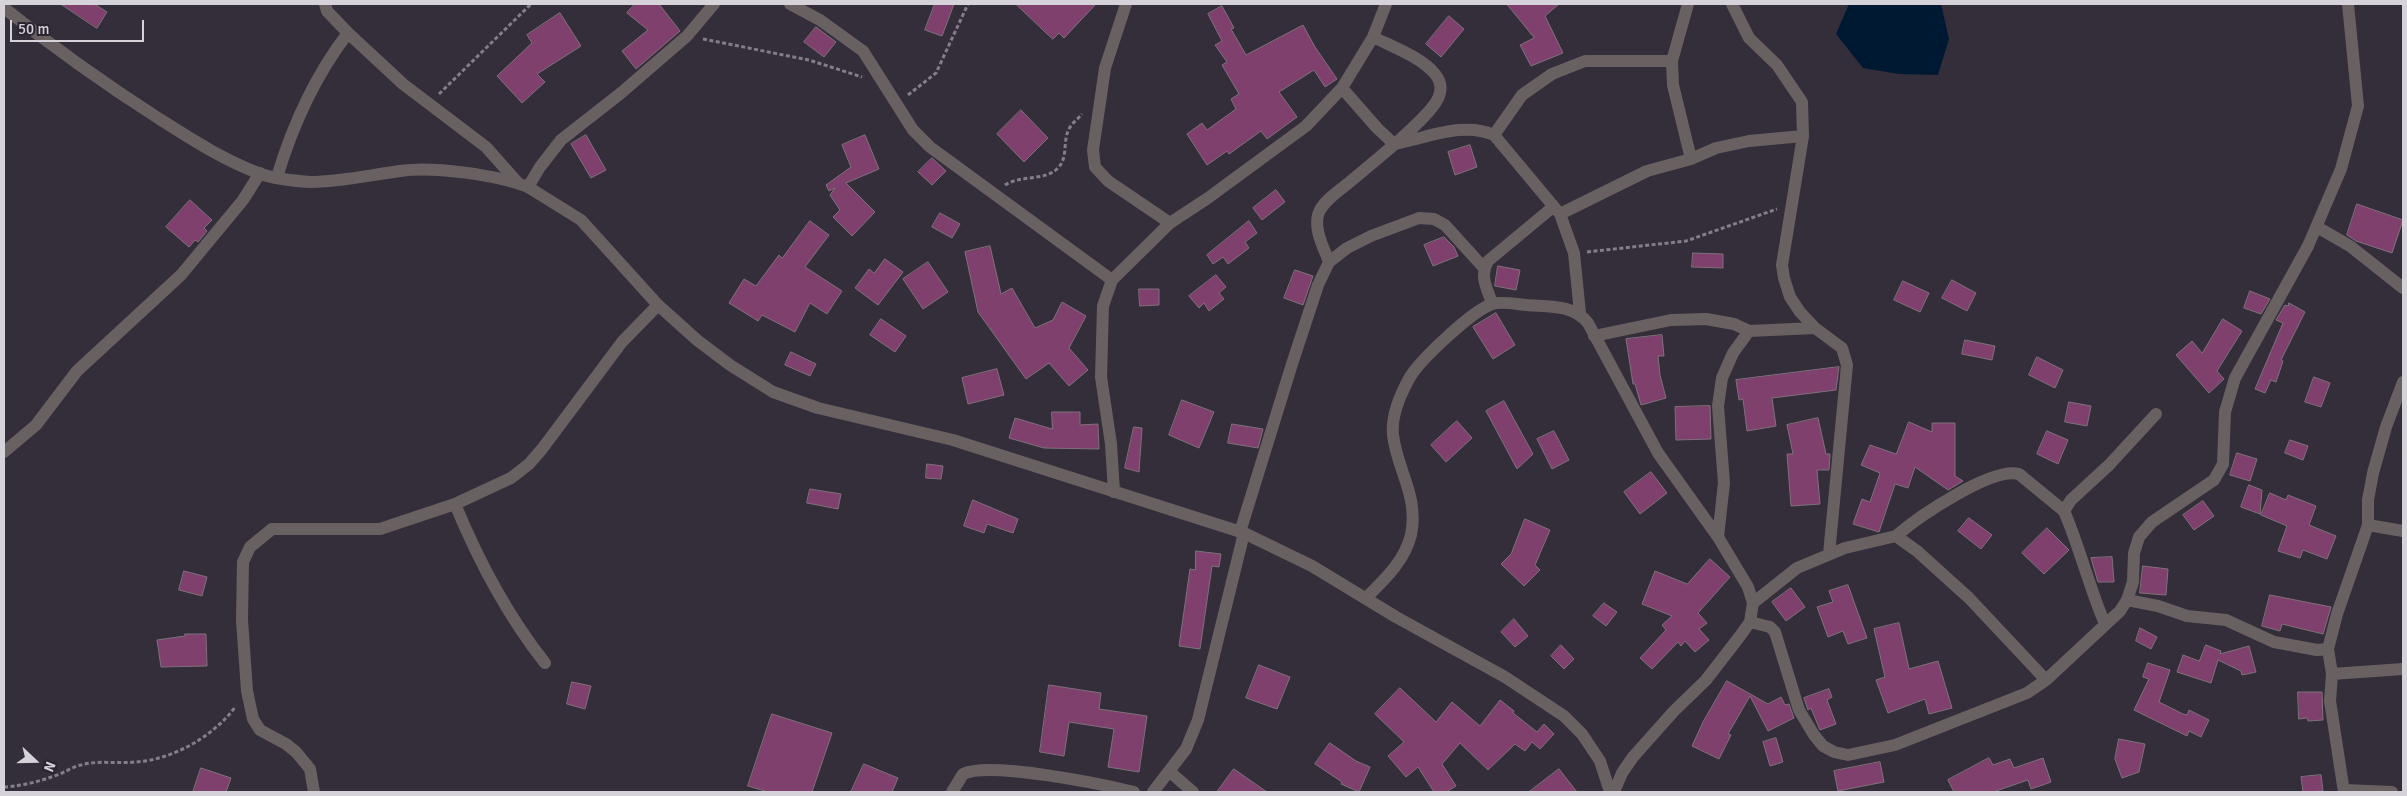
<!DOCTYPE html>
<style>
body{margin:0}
#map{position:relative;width:2407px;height:796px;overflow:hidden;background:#342e3a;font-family:Signika,sans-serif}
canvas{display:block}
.frame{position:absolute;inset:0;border:5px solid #d6d2da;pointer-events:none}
.north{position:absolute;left:10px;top:736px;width:50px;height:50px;-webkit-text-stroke:4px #2a2430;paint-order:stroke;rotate:111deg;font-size:14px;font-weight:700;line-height:20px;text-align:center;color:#d6d2da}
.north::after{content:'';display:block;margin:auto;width:18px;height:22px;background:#d6d2da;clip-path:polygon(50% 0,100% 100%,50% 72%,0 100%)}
.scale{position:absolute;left:10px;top:20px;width:134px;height:22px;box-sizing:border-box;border:2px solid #d6d2da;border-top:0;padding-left:6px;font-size:15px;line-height:18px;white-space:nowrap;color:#d6d2da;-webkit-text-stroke:4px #2a2430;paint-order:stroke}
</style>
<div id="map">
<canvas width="2407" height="796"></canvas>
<div class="frame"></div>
<div class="north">N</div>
<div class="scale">50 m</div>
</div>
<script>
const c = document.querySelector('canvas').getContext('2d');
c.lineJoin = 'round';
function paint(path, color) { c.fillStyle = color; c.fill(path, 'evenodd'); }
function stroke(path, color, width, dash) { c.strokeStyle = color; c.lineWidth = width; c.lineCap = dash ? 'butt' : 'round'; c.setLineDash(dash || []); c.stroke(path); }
const water = new Path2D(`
 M 1849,4 L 1941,4 L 1949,39 L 1938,75 L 1899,74 L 1863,68 L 1836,34 Z`);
const building = new Path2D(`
 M 61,4 L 94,4 L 107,12 L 97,28 Z
 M 635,4 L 659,4 L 680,31 L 636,69 L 622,51 L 648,30 L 627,13 Z
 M 935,4 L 954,4 L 942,36 L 925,30 Z
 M 1016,4 L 1096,4 L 1064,38 L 1059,33 L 1053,39 Z
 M 1507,4 L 1559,4 L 1545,16 L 1563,53 L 1531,66 L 1520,45 L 1534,38 Z
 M 1222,6 L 1234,28 L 1231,29 L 1246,55 L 1303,25 L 1315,47 L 1337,79 L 1325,87 L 1314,70 L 1279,92 L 1297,117 L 1267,139 L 1261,131 L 1229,154 L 1227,151 L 1207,165 L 1187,134 L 1202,123 L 1207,130 L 1236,109 L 1231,99 L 1239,94 L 1222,65 L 1227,62 L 1215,45 L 1222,41 L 1208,14 Z
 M 560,13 L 581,46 L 537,74 L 545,82 L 522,103 L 497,76 L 532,43 L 527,35 Z
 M 1449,16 L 1464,29 L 1441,57 L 1426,44 Z
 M 816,27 L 836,42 L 824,57 L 804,42 Z
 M 1021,110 L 1048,138 L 1024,162 L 997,134 Z
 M 586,135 L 606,170 L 591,178 L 571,144 Z
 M 865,135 L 879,169 L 846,183 L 875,212 L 852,236 L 833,217 L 840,210 L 830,195 L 835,188 L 829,191 L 826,185 L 851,167 L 842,145 Z
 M 1470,145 L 1477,167 L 1455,175 L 1448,152 Z
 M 932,158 L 946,171 L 932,185 L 918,172 Z
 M 1276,190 L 1285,202 L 1262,220 L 1253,208 Z
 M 190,200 L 212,220 L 204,228 L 207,231 L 198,242 L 195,240 L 189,247 L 166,227 Z
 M 2357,204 L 2403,220 L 2392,253 L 2356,241 L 2347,235 Z
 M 940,213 L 960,224 L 952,238 L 932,227 Z
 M 810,221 L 829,235 L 805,267 L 842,291 L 827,314 L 810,303 L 795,332 L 762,315 L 758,321 L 729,303 L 744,279 L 756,286 L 779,255 L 782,258 Z
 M 1249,221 L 1257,233 L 1245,242 L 1249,248 L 1228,264 L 1223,257 L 1213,264 L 1207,255 Z
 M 1444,237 L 1454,247 L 1458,256 L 1433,266 L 1424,245 Z
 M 990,246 L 1001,294 L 1012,288 L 1035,328 L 1053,320 L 1062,302 L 1086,316 L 1069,348 L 1088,370 L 1069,386 L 1049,363 L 1026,379 L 978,312 L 965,252 Z
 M 1693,253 L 1723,254 L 1723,268 L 1692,267 Z
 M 885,259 L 903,272 L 878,305 L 855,288 L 869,269 L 874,273 Z
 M 928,262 L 948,292 L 923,309 L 903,279 Z
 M 1498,266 L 1520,270 L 1516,290 L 1495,286 Z
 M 1295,270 L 1313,276 L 1303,305 L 1284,298 Z
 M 1216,275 L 1226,287 L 1219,293 L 1224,299 L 1209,311 L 1204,303 L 1199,308 L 1189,296 Z
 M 1952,280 L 1976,293 L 1967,311 L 1942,298 Z
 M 1903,281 L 1929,293 L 1920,312 L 1894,300 Z
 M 1139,289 L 1159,289 L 1159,305 L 1140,306 Z
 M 2250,291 L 2270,299 L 2261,314 L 2244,308 Z
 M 2289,303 L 2305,312 L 2281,360 L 2283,361 L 2276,382 L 2271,380 L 2265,393 L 2255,389 L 2283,323 L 2276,320 L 2285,305 L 2288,306 Z
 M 1496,313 L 1515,345 L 1493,359 L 1473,327 Z
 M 881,319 L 906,336 L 895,352 L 870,335 Z
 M 2223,319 L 2242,331 L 2217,371 L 2224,379 L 2209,393 L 2176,355 L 2192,341 L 2202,353 Z
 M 1662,335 L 1664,356 L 1658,356 L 1660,375 L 1666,398 L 1641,405 L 1635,384 L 1633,384 L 1626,339 Z
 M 1965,340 L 1995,346 L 1992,360 L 1962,354 Z
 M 791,352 L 816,364 L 810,376 L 785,365 Z
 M 2037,357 L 2063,370 L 2055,388 L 2029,375 Z
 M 1839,367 L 1836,390 L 1772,398 L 1776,426 L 1747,431 L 1743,399 L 1739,400 L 1736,380 Z
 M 997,369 L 1004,395 L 968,404 L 962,378 Z
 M 2314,377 L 2330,383 L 2321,407 L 2305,402 Z
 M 1182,400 L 1214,412 L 1199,448 L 1169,435 Z
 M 1504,401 L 1533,454 L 1517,469 L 1486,411 Z
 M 2069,402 L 2091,406 L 2087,426 L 2065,422 Z
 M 1710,406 L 1711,439 L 1676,440 L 1675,407 Z
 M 1052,412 L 1080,412 L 1080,425 L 1098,424 L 1099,449 L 1044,448 L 1009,438 L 1015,418 L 1052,429 Z
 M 1818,418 L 1826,454 L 1830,454 L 1829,470 L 1817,470 L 1820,504 L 1791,506 L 1787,454 L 1793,454 L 1787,425 Z
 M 1457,421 L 1472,438 L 1446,462 L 1431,445 Z
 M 1909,422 L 1932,432 L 1932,423 L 1955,423 L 1955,476 L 1963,481 L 1948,490 L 1915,467 L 1908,488 L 1895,484 L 1879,532 L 1853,524 L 1862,499 L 1870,502 L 1880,473 L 1861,465 L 1870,445 L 1896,454 Z
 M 1232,424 L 1263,429 L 1258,448 L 1228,443 Z
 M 1134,427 L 1142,428 L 1139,472 L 1125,468 Z
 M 1554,431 L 1569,460 L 1552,469 L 1537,439 Z
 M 2047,431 L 2068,440 L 2058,464 L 2037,454 Z
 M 2290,440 L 2308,446 L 2303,460 L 2285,453 Z
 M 2237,453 L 2257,459 L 2250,481 L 2230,475 Z
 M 927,464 L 943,466 L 941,479 L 926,478 Z
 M 1651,472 L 1667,493 L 1640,514 L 1624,492 Z
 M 2249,485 L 2262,490 L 2260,514 L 2241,507 Z
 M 810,489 L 841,494 L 838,509 L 807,503 Z
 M 2270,493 L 2286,500 L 2288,495 L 2316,506 L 2309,525 L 2336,536 L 2327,559 L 2303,550 L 2300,558 L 2278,551 L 2287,526 L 2261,515 Z
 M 973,500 L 1018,519 L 1013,533 L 987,524 L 984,533 L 964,526 Z
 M 2203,501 L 2214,516 L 2194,530 L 2183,515 Z
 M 1969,518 L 1992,535 L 1981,549 L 1958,531 Z
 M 1525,519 L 1550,530 L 1535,565 L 1540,570 L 1524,586 L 1501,564 L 1511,554 Z
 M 2047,528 L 2069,550 L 2044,574 L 2022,553 Z
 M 1196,551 L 1221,554 L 1219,567 L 1212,566 L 1200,649 L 1179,646 L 1190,569 L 1195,570 Z
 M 2112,557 L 2114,582 L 2098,582 L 2091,558 Z
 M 1710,559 L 1730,577 L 1698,613 L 1707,623 L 1699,629 L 1709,640 L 1695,652 L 1685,641 L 1681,646 L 1678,642 L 1652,669 L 1640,658 L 1666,630 L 1662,625 L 1672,616 L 1642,604 L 1655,571 L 1687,584 Z
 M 2143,566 L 2168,569 L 2166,595 L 2140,593 Z
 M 184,571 L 207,577 L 202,596 L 179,590 Z
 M 1848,585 L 1867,638 L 1848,644 L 1843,631 L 1828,637 L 1817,607 L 1833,602 L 1829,591 Z
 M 1791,588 L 1805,607 L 1786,621 L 1772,602 Z
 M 2270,595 L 2331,607 L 2323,634 L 2282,624 L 2280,631 L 2262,626 Z
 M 1604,603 L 1617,612 L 1606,626 L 1593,616 Z
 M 1514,619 L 1528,636 L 1515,647 L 1501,632 Z
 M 1899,623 L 1909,669 L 1938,661 L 1952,708 L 1929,714 L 1925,699 L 1888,713 L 1876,680 L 1885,677 L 1874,629 Z
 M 2140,628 L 2157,637 L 2151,649 L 2136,641 Z
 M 185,634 L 206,634 L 207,666 L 161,667 L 157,640 L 185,636 Z
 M 1561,645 L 1574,659 L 1564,669 L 1551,656 Z
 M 2206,645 L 2221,651 L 2220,654 L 2249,646 L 2256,672 L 2242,675 L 2241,671 L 2218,660 L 2211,683 L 2177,672 L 2183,655 L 2199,661 Z
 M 2148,663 L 2170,670 L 2159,702 L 2183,714 L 2187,715 L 2189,710 L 2209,720 L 2201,737 L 2189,731 L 2187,736 L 2134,710 L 2149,679 L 2143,677 Z
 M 1259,665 L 1290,677 L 1277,709 L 1246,698 Z
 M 1727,681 L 1768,704 L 1781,697 L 1785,705 L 1789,704 L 1794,718 L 1768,731 L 1750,696 L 1728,734 L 1731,735 L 1719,759 L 1692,746 L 1703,722 Z
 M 572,682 L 591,686 L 585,709 L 567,704 Z
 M 1049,685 L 1101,693 L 1099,709 L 1147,716 L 1139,772 L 1108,767 L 1114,729 L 1069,722 L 1064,756 L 1040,752 Z
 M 1400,688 L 1436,722 L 1452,702 L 1480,726 L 1500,700 L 1514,711 L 1513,713 L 1537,732 L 1544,724 L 1554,734 L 1540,749 L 1532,742 L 1525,751 L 1515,744 L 1488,770 L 1460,743 L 1442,764 L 1456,786 L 1446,792 L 1434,792 L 1418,767 L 1406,777 L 1388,756 L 1404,742 L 1375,714 Z
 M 1829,689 L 1832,697 L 1827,700 L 1836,724 L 1820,730 L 1811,708 L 1808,710 L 1804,698 Z
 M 2298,692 L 2322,692 L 2323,720 L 2308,721 L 2307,718 L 2299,719 Z
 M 772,714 L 832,733 L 812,792 L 768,792 L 748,786 Z
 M 1776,738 L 1783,762 L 1770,766 L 1763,742 Z
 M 2119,739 L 2145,744 L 2139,772 L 2122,778 L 2115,759 Z
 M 1330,743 L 1356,761 L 1370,767 L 1359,792 L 1341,784 L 1342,782 L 1315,764 Z
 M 1989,758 L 1993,765 L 2010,759 L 2014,768 L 2043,758 L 2051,782 L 2031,789 L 2028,780 L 1993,792 L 1954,792 L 1948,780 Z
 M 1880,762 L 1884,782 L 1838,791 L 1834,771 Z
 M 864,764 L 898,778 L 892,792 L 851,792 Z
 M 201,768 L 231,778 L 226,792 L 193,792 Z
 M 1234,769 L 1267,792 L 1217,792 Z
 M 1559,769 L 1577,792 L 1529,792 Z
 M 2321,775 L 2323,791 L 2303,792 L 2301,777 Z`);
const path = new Path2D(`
 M 703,39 L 809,60 L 862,77
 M 439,94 L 531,4
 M 908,95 L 936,73 L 968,4
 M 1005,185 C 1020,175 1044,181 1057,169 C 1069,158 1062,142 1069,129 C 1072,123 1078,119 1082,114
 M 1587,252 L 1686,241 L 1777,209
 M 4,787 C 23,786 41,781 60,774 C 67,771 74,766 81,765 C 98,760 117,764 135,762 C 173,760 214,736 236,706`);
const minor = new Path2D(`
 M 325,4 L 327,11 L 348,33 L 403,84 L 486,147 L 518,183
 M 790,4 L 820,20 L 863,51 L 913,130 L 930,147 L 1112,280
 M 1126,4 L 1105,68 L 1093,150 L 1095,167 L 1108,181 L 1170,223
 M 1688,4 L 1672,61 L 1673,85 L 1691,159
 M 1732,4 L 1749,38 L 1777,65 L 1802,102 L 1803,136 L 1782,265 L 1784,278 L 1790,297 L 1800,312 L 1815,328 L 1842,348 L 1847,365 L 1829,554
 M 1342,88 L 1377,128 L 1394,144 C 1427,138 1463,121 1494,135 L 1560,214 L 1574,253 L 1580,313
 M 1494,135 L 1522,95 L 1552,74 L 1585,61 L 1672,61
 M 277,177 C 293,124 314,77 348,33
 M 528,187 L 540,167 L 561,140 L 621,93 L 687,36 L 714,4
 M 1560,214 L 1647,171 L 1691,159 L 1716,148 L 1749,141 L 1803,136
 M 2317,227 L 2350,246 L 2403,288
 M 1329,262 C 1324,248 1314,231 1318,215 C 1321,203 1337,192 1346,185 C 1366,168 1433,116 1439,96 C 1442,88 1440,80 1435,74 C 1421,57 1393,47 1373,37
 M 1492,303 C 1487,288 1479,276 1488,261 L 1553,207
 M 1594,336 L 1671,320 L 1706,319 L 1734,324 L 1749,331 L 1815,328
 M 4,452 L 36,425 L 77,371 L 181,275 L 243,200 L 260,173
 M 1114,492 L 1111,444 L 1101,377 L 1103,306 L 1112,280 L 1170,223 L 1208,198 L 1306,126 L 1342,88 L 1373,37 L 1386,4
 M 455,504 C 479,562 507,615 545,663
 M 2368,525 L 2403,531
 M 1240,532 L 1292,364 L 1318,285 L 1329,262 L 1347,248 L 1371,236 L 1419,218 L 1434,219 L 1445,225 L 1484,268
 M 1896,536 C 1918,517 1991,467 2019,474 L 2064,511
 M 1718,537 L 1724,483 L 1718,406 L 1722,378 L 1733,353 L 1749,331
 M 1366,598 C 1385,579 1404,562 1411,535 C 1419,496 1397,470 1393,435 C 1391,416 1401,393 1410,377 C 1421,359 1472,311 1492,304 C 1501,301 1516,304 1526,305 C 1548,307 1573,304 1588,323 L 1658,453 L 1718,537 L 1748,587 L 1753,603 L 1750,622 L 1740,636 L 1706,680 L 1674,711 L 1633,757 L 1622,773 L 1614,792
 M 2127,600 L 2158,606 L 2187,616 L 2226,620 L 2274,642 L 2317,650 L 2328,649
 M 1753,603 L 1797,568 L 1845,548 L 1896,536 L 1917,551 L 1969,598 L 2046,680
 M 1750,622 L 1770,627 L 1775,632 L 1799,710 L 1814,735 L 1823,746 L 1834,752 L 1848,755 L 1895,745 L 2027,693 L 2046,680 L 2120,611 L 2127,600 L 2133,582 L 2134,553 L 2139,537 L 2152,522 L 2214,480 L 2223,464 L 2225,412 L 2235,378 L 2308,246 L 2341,169 L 2358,106 L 2348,4
 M 2105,624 C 2089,587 2080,548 2064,511 L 2071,500 L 2109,465 L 2156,414
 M 2332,674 L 2403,669
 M 1170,772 L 1193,792
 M 2344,790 L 2392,792
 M 314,792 L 310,769 L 296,752 L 286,744 L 260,730 L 253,719 L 247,691 L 242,620 L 243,562 L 250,547 L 272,529 L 380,529 L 455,504 L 511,478 L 529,464 L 542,449 L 622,342 L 658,305
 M 952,792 L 963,774 C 989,761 1102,784 1134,792
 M 1153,792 L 1186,749 L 1198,720 L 1244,533
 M 2344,792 L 2330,701 L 2332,674 L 2328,649 L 2337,614 L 2368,525 L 2368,500 L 2373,473 L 2386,427 L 2403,382`);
const tertiary = new Path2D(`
 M 4,8 C 53,47 105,84 158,118 C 191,139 225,161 261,174 C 275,179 296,181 310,182 C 341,182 370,175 400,171 C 433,166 497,175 528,187 L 581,220 L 658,305 L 697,340 L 730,365 L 773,392 L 818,408 L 953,440 L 1244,533 L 1312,566 L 1396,617 L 1505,677 L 1564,716 L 1582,734 L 1600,761 L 1610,792`);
paint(water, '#001933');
paint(building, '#7f406e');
stroke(building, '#7f717a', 1);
stroke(path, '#837e88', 3, [4, 2.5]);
stroke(minor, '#696161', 12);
stroke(tertiary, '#696161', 12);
</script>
